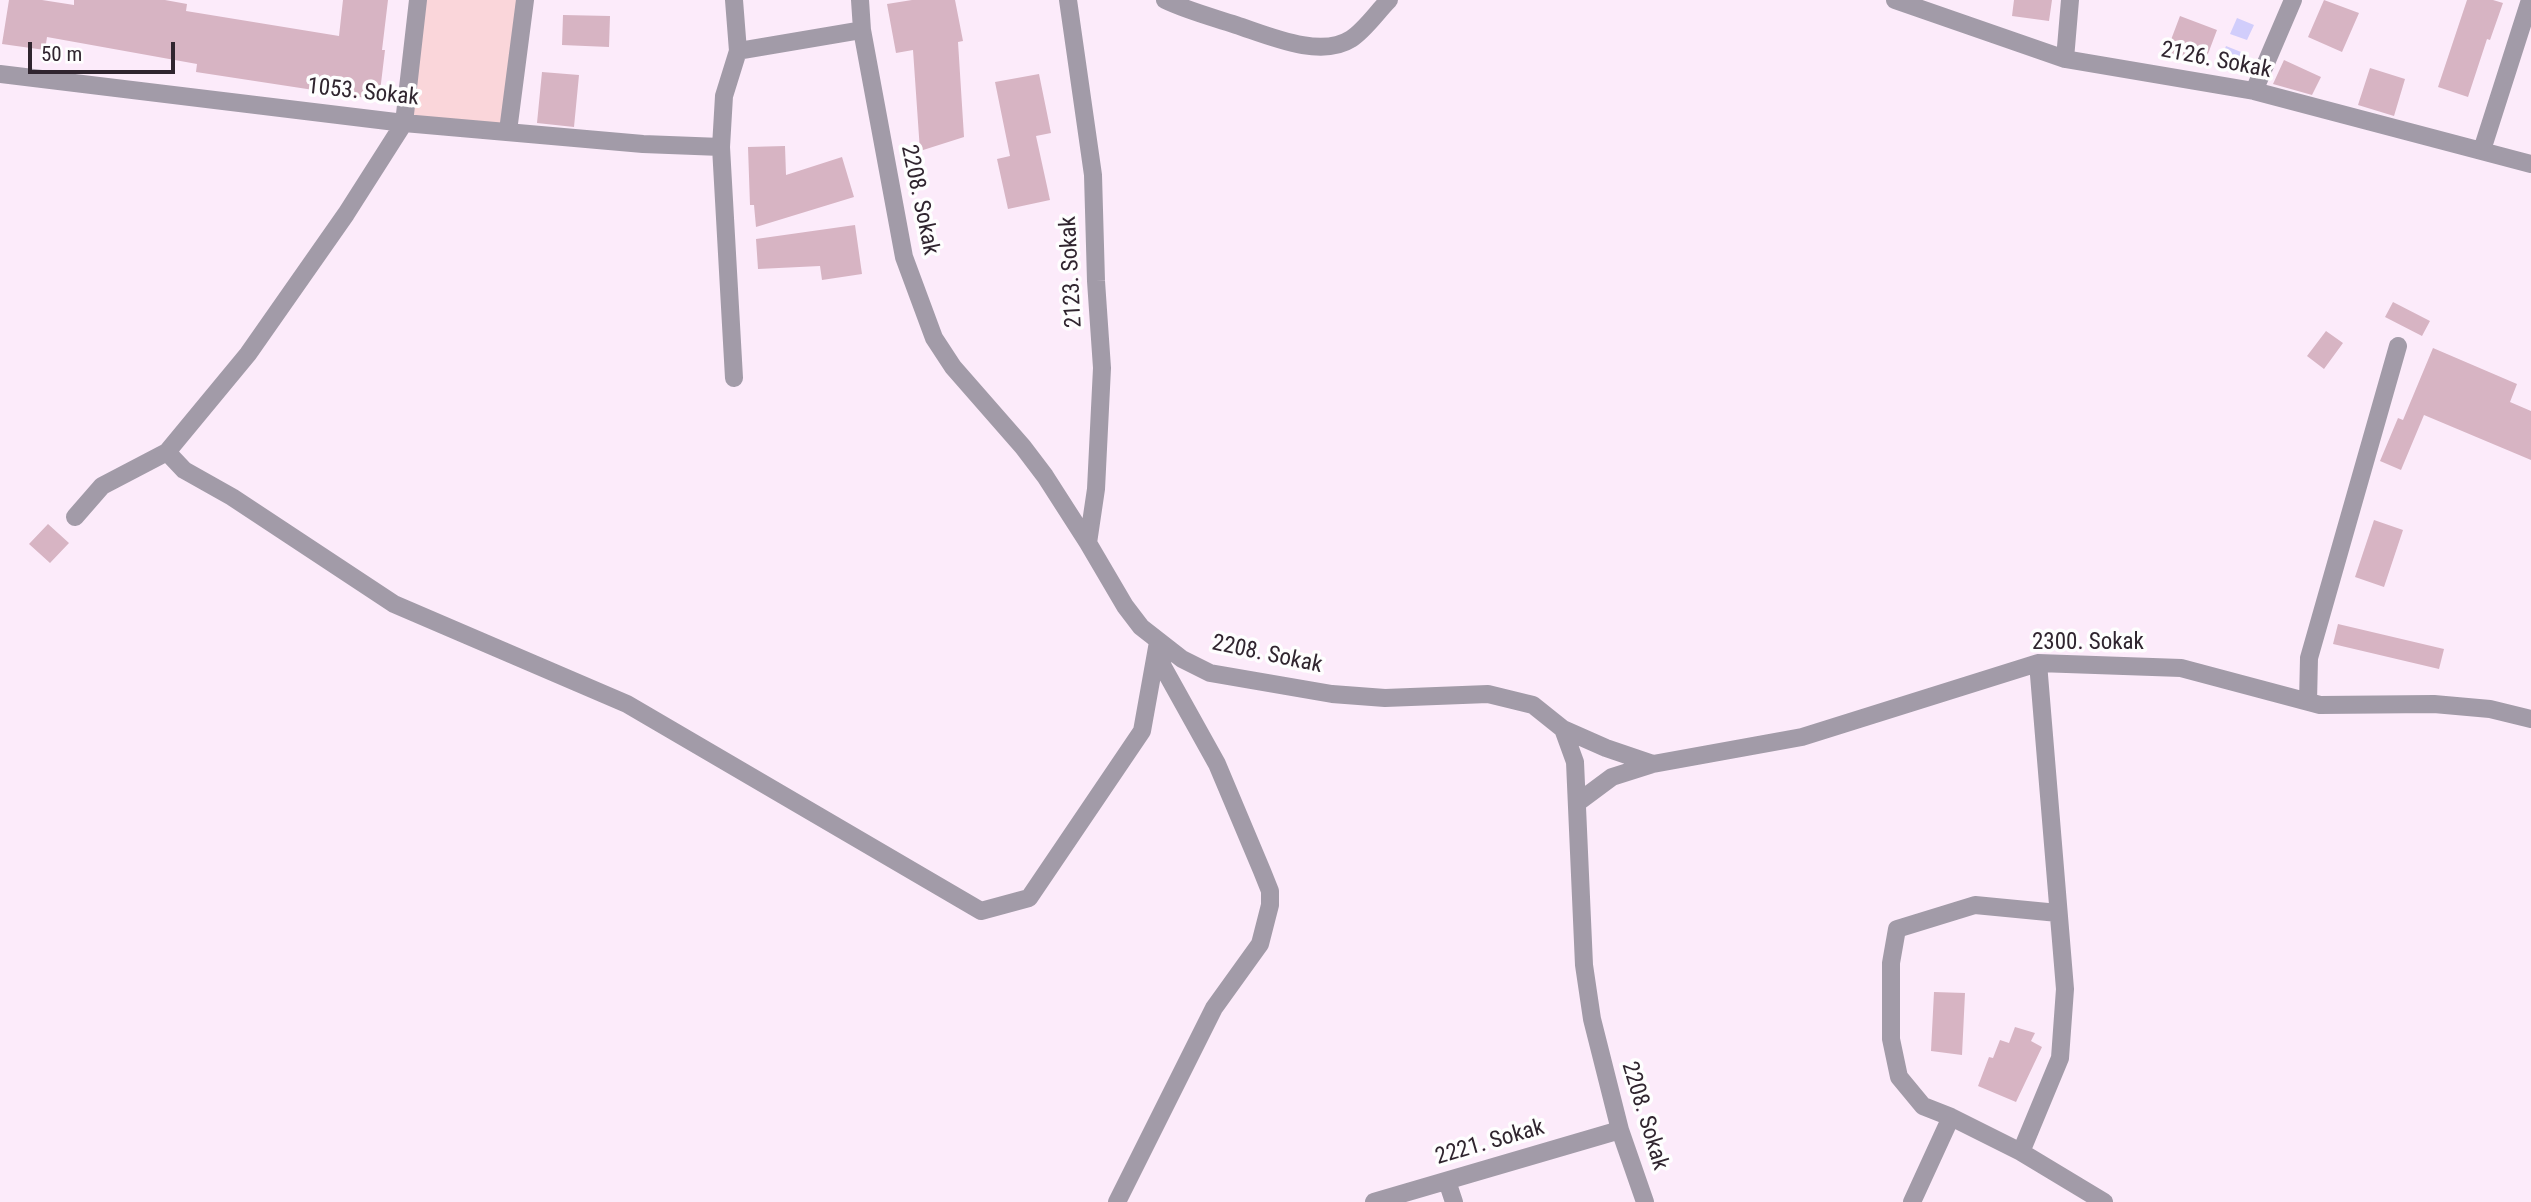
<!DOCTYPE html>
<style>
body{margin:0}
#map{position:relative;width:2531px;height:1202px;overflow:hidden;background:#fcebfa;font-family:"Roboto Condensed",sans-serif}
canvas{display:block}
.scale{position:absolute;left:28px;top:42px;width:147px;height:32px;box-sizing:border-box;border:4px solid #30252f;border-top:0;padding-left:9px;font-size:21px;line-height:24px;white-space:nowrap;color:#30252f;-webkit-text-stroke:5px #fefefe;paint-order:stroke}
</style>
<div id="map">
<canvas width="2531" height="1202"></canvas>
<div class="scale">50 m</div>
</div>
<script>
const c = document.querySelector('canvas').getContext('2d');
c.lineJoin = 'round';
function paint(path, color) { c.fillStyle = color; c.fill(path, 'evenodd'); }
function stroke(path, color, width, dash) { c.strokeStyle = color; c.lineWidth = width; c.lineCap = dash ? 'butt' : 'round'; c.setLineDash(dash || []); c.stroke(path); }
function label(font, color, halo, rows, align = 'center') {
  c.font = font + ' "Roboto Condensed",sans-serif'; c.lineWidth = 7; c.setLineDash([]); c.textBaseline = 'middle'; c.strokeStyle = halo; c.fillStyle = color; for (const [text, x, y, turn = 0] of rows) {
    c.save(); c.translate(x, y); c.rotate((+turn || 0) * Math.PI / 180); c.textAlign = isNaN(turn) ? turn : align; if (halo) c.strokeText(text, 0, 0); c.fillText(text, 0, 0); c.restore();
  }
}
const green = new Path2D(`
 M 418,0 L 525,0 L 508,131 L 404,123 Z`);
const water = new Path2D(`
 M 2237,18 L 2254,25 L 2247,40 L 2230,34 Z
 M 2226,46 L 2246,54 L 2241,67 L 2221,59 Z`);
const building = new Path2D(`
 M 9,0 L 42,0 L 74,5 L 74,0 L 165,0 L 187,4 L 186,11 L 339,36 L 343,0 L 388,0 L 382,50 L 385,50 L 379,100 L 196,72 L 197,64 L 47,37 L 45,50 L 2,44 Z
 M 912,0 L 955,0 L 963,41 L 958,42 L 964,137 L 920,151 L 913,50 L 896,53 L 887,4 Z
 M 2014,0 L 2052,0 L 2049,21 L 2012,16 Z
 M 2324,0 L 2359,13 L 2342,52 L 2308,37 Z
 M 2467,0 L 2493,0 L 2503,3 L 2490,40 L 2487,39 L 2468,97 L 2438,87 Z
 M 563,15 L 610,16 L 609,47 L 562,45 Z
 M 2180,16 L 2217,30 L 2203,67 L 2166,53 Z
 M 2284,60 L 2321,77 L 2312,95 L 2273,84 Z
 M 2370,68 L 2405,79 L 2394,116 L 2358,105 Z
 M 542,72 L 579,75 L 574,127 L 537,123 Z
 M 1039,74 L 1051,133 L 1036,136 L 1050,200 L 1008,209 L 997,159 L 1010,156 L 995,82 Z
 M 785,146 L 786,175 L 842,157 L 854,197 L 756,227 L 754,205 L 750,205 L 748,147 Z
 M 855,225 L 862,274 L 822,280 L 820,266 L 758,269 L 756,239 Z
 M 2393,302 L 2430,321 L 2422,336 L 2385,317 Z
 M 2326,331 L 2343,343 L 2324,369 L 2307,356 Z
 M 2433,348 L 2517,384 L 2510,402 L 2531,411 L 2531,460 L 2424,415 L 2401,470 L 2380,461 L 2398,418 L 2403,420 Z
 M 2374,520 L 2403,530 L 2384,587 L 2355,577 Z
 M 48,524 L 69,543 L 50,563 L 29,544 Z
 M 2338,624 L 2444,649 L 2439,669 L 2333,644 Z
 M 1934,992 L 1965,993 L 1962,1055 L 1931,1051 Z
 M 2015,1027 L 2035,1033 L 2031,1041 L 2042,1047 L 2016,1102 L 1978,1086 L 1989,1057 L 1993,1058 L 2000,1040 L 2009,1043 Z`);
const minor = new Path2D(`
 M 418,0 L 404,123 L 346,214 L 248,354 L 167,452 L 184,470 L 232,497 L 394,604 L 627,704 L 981,911 L 1029,898 L 1142,731 L 1158,642
 M 734,0 L 738,51
 M 860,0 L 862,30 L 904,257 L 934,338 L 953,367 L 1023,447 L 1045,476 L 1088,543 L 1125,606 L 1141,627 L 1182,659 L 1210,673 L 1332,694 L 1385,698 L 1488,694 L 1533,705 L 1563,729 L 1575,762 L 1584,965 L 1592,1019 L 1620,1130 L 1645,1202
 M 1068,0 L 1093,175 L 1096,281 L 1102,368 L 1096,489 L 1088,543
 M 1165,0 C 1188,11 1212,17 1236,25 C 1267,35 1320,59 1351,39 C 1365,30 1377,12 1389,0
 M 1895,0 L 2065,59 L 2254,91 L 2531,164
 M 2065,59 L 2070,0
 M 0,74 L 404,123 L 643,144 L 721,147 L 724,96 L 738,51 L 862,30
 M 2254,91 L 2293,0
 M 508,131 L 525,0
 M 721,147 L 734,378
 M 2482,150 L 2530,0
 M 75,517 L 102,486 L 167,452
 M 2308,702 L 2309,658 L 2398,346
 M 1563,729 L 1606,748 L 1653,764
 M 1577,803 L 1612,777 L 1653,764 L 1802,737 L 2038,663 L 2181,668 L 2320,705 L 2434,704 L 2490,709 L 2531,719
 M 1951,1117 L 1923,1106 L 1899,1077 L 1891,1039 L 1891,963 L 1897,929 L 1975,905 L 2058,913
 M 2021,1152 L 2060,1058 L 2065,989 L 2038,663
 M 1447,1181 L 1454,1202
 M 1117,1202 L 1214,1008 L 1260,944 L 1270,905 L 1270,891 L 1262,871 L 1217,764 L 1163,667 L 1159,649
 M 1374,1202 L 1620,1130
 M 1912,1202 L 1951,1117 L 2021,1152 L 2104,1202`);
const streetNames = [
 ["2126. Sokak",2216,61,11],
 ["1053. Sokak",363,93,6],
 ["2208. Sokak",919,200,78],
 ["2123. Sokak",1072,272,-93],
 ["2300. Sokak",2088,643],
 ["2208. Sokak",1267,655,12],
 ["2208. Sokak",1644,1116,73],
 ["2221. Sokak",1490,1143,-16]
];
paint(green, '#fad6da');
paint(water, '#d1cdfb');
paint(building, '#d7b4c3');
stroke(minor, '#a29ba8', 18);
label('23px', '#30252f', '#fefefe', streetNames);
</script>
